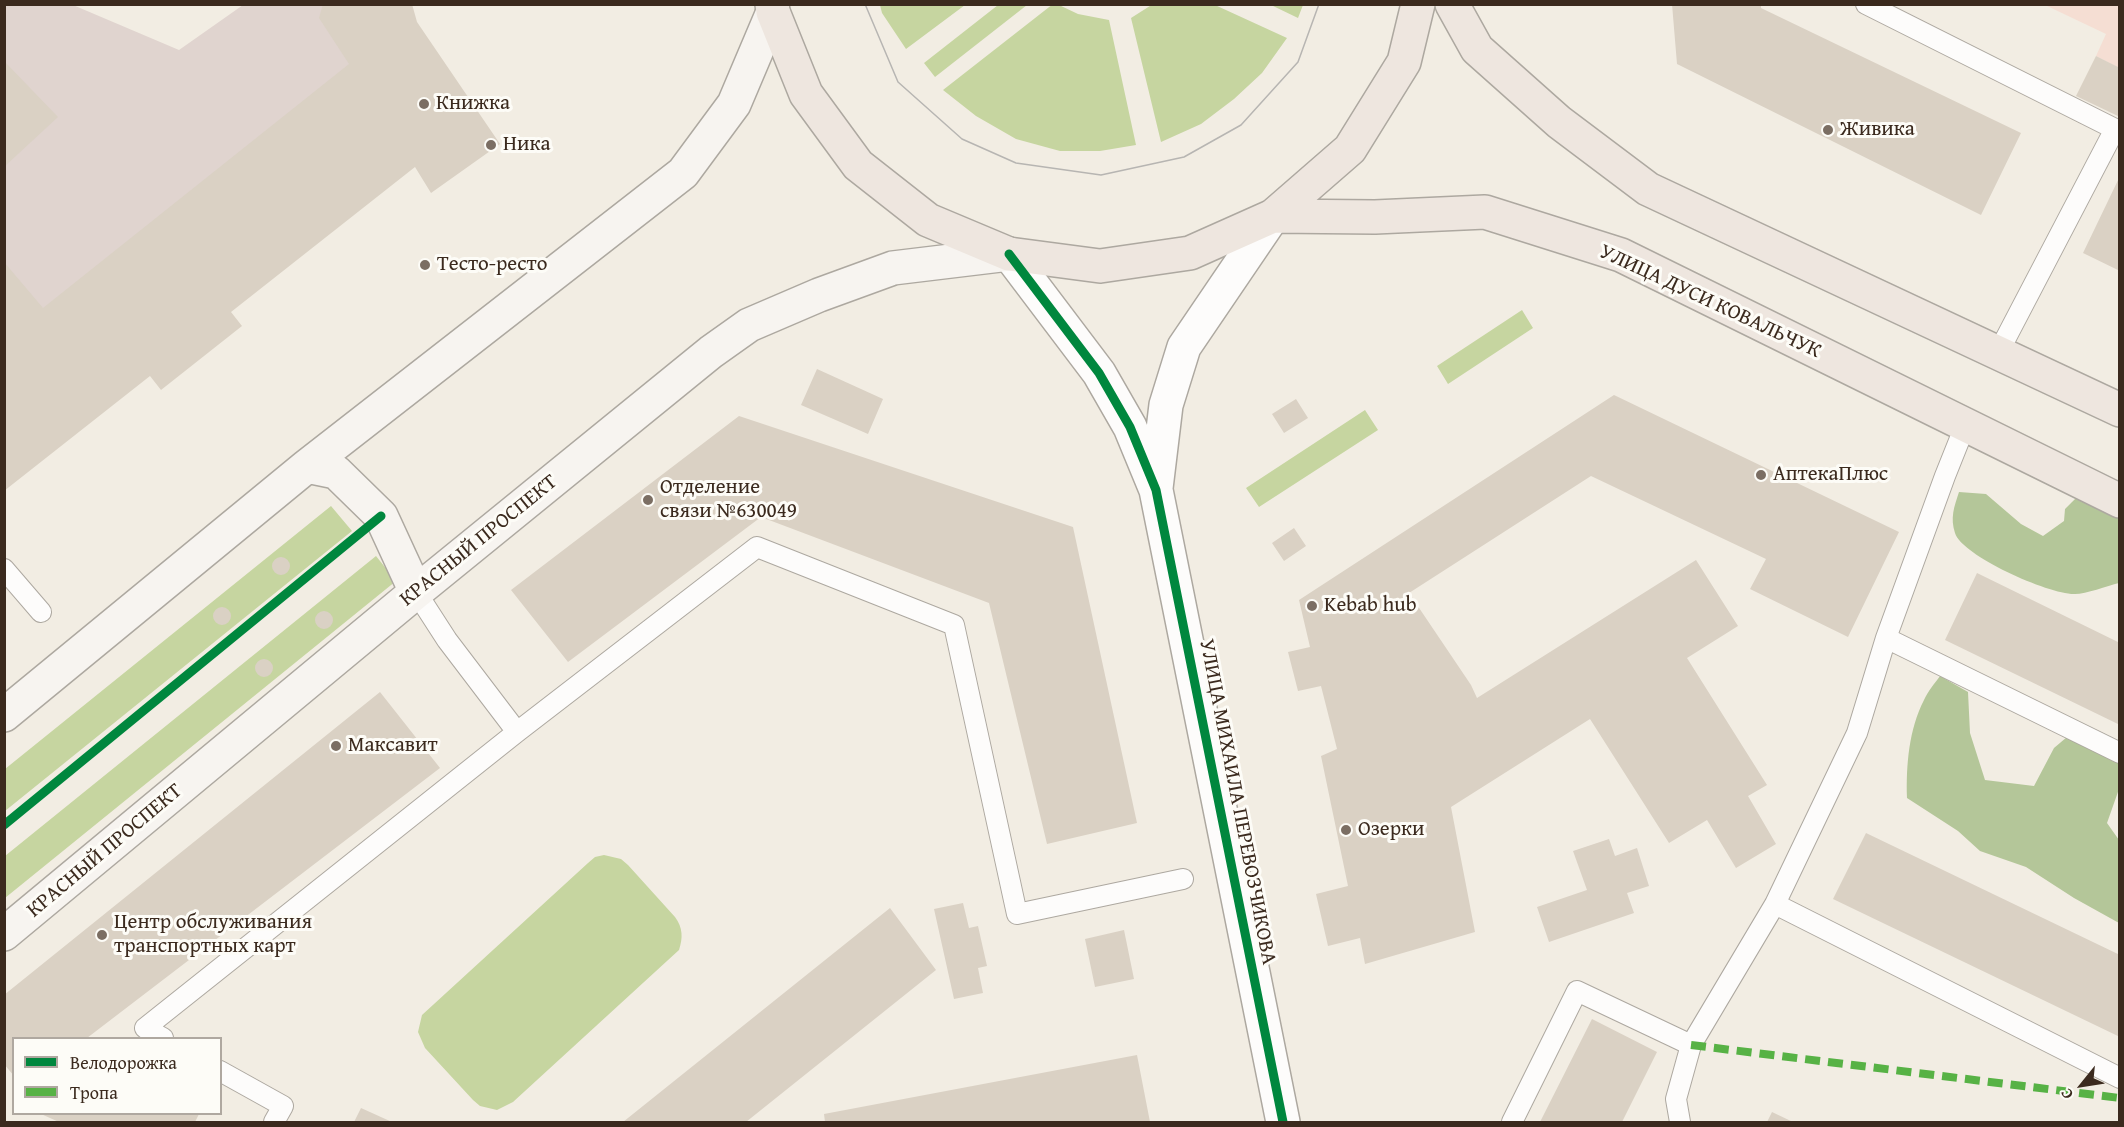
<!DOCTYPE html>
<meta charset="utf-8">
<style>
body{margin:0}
#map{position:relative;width:2124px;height:1127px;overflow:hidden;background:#f2ede3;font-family:"Gentium Book Plus",serif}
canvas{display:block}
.frame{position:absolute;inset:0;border:6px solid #3b2a1e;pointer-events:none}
.legend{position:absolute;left:12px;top:1037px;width:210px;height:78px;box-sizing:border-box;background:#fdfcf7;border:2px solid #afa8a0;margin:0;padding:8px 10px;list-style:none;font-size:18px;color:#3b2a1e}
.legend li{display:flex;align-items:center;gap:12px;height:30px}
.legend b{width:30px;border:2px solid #afa8a0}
.north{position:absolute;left:2052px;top:1055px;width:60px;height:60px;-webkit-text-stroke:4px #fdfcf7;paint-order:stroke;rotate:240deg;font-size:16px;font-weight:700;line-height:24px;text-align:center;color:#3b2a1e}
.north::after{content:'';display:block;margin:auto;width:21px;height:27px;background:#3b2a1e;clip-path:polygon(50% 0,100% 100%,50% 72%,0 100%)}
</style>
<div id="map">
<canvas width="2124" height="1127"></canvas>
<div class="frame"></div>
<ul class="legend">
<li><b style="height:8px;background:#00873e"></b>Велодорожка</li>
<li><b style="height:8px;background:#57b245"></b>Тропа</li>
</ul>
<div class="north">С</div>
</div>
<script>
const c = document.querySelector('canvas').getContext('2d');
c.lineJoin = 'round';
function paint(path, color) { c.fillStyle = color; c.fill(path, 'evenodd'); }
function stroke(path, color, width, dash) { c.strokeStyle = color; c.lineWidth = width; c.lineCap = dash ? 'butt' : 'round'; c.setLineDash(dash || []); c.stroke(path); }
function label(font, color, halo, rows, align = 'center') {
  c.font = font + ' "Gentium Book Plus",serif'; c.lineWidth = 6; c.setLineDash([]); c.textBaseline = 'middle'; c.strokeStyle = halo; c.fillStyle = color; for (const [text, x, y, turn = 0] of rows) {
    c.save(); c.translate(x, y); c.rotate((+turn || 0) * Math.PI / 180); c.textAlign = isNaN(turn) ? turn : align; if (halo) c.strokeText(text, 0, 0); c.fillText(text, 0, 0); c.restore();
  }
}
const built = new Path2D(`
 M 2045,5 L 2119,5 L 2119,68 L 2096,56 L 2106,34 Z`);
const industrial = new Path2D(`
 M 5,5 L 73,5 L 179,50 L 243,5 L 380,5 L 417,79 L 5,415 Z`);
const green = new Path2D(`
 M 1053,4 L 1059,5 L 1078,14 L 1109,20 L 1136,145 L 1100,151 L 1060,151 L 1016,139 L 976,116 L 943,90 Z
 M 1153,4 L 1215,5 L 1287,38 L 1262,73 L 1234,99 L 1201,124 L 1161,142 L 1131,18 Z
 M 880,5 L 880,4 L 965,5 L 906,49 L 882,13 Z
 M 998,5 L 1027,5 L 935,77 L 924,63 Z
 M 1271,5 L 1303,5 L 1298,18 Z
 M 1522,310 L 1533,328 L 1448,384 L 1437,366 Z
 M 1365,410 L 1378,430 L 1259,507 L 1246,488 Z
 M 331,506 L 352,531 L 5,811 L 5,769 Z
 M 376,556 L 396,581 L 5,898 L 5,856 Z
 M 604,855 L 621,859 L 628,865 L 675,917 C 683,928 683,938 679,950 L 513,1102 L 497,1110 L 480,1106 L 473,1100 L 425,1048 L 418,1032 L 422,1015 L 588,863 L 595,857 Z`);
const forest = new Path2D(`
 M 1959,492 L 1986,494 L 2021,524 L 2043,536 L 2064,521 L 2065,509 L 2076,498 L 2119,514 L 2119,583 C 2107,586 2086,594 2075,594 C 2050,595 1962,556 1955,533 C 1950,518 1954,507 1959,492 Z
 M 1940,676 L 1968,692 L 1970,733 L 1985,780 L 2034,786 L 2054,748 L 2067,737 L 2119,750 L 2119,789 L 2107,823 L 2119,840 L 2119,923 L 2074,898 L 2026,867 L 1980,851 L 1958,831 L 1907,798 C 1906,765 1909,729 1924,700 C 1928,691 1935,683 1940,676 Z`);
const building = new Path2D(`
 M 323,4 L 412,4 L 417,22 L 500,144 L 431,193 L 415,167 L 231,312 L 242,326 L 161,390 L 150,376 L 4,491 L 4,262 L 43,308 L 349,64 L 319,18 Z
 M 1672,4 L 1761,4 L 1761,8 L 2021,133 L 1981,215 L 1677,64 Z
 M 2096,56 L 2120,68 L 2120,117 L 2076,96 Z
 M 4,61 L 58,117 L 4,167 Z
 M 2120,176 L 2120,271 L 2083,253 Z
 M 817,369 L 883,399 L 868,434 L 801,405 Z
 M 1614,395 L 1899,532 L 1848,637 L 1750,589 L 1766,559 L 1591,476 L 1409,593 L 1471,685 L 1477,698 L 1696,560 L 1738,626 L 1687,658 L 1767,785 L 1748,796 L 1776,844 L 1736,868 L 1707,820 L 1669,843 L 1590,719 L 1451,807 L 1475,932 L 1365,964 L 1360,938 L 1328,946 L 1316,894 L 1348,886 L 1321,756 L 1337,749 L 1321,686 L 1298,691 L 1288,652 L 1310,647 L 1299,600 Z
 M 1296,399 L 1308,418 L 1284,433 L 1272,414 Z
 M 739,416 L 1073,527 L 1137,823 L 1047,844 L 989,603 L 761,517 L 568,662 L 511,590 Z
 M 1294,528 L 1306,546 L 1284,561 L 1272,543 Z
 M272 566a9 9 0 1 1 18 0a9 9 0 1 1-18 0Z
 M 1977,573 L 2120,643 L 2120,725 L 1945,640 Z
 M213 616a9 9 0 1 1 18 0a9 9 0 1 1-18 0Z
 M315 620a9 9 0 1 1 18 0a9 9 0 1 1-18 0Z
 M255 668a9 9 0 1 1 18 0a9 9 0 1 1-18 0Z
 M 380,692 L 440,768 L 87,1038 L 14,1038 L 14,1076 L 4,1064 L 4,995 Z
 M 1866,833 L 2120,955 L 2120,1037 L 1833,899 Z
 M 1609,839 L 1615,856 L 1637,848 L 1649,886 L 1627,893 L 1634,913 L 1549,942 L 1537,907 L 1587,890 L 1573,851 Z
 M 963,903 L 969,928 L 978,926 L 987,966 L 978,968 L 983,993 L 954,999 L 934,909 Z
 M 890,908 L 936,970 L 746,1122 L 623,1122 Z
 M 1124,930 L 1134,979 L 1095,987 L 1085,939 Z
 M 1592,1019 L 1657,1052 L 1622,1122 L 1540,1122 Z
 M 1137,1055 L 1150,1122 L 825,1122 L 824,1114 Z
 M 361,1108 L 392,1122 L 354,1122 Z
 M 1772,1112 L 1793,1122 L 1767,1122 Z
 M 41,1114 L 199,1114 L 195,1122 L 59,1122 Z`);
const service = new Path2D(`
 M 1866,4 L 2115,129
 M 1998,353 L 2115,129 L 2120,132
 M 4,569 L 41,612
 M 416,592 L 447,640 L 517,732
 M 1886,638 L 2120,753
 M 1775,904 L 2120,1078
 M 163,1038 L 145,1028 L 517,732 L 757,547 L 954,625 L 1017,914 L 1183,879
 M 220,1071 L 283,1106 L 274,1122
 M 1512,1122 L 1577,991 L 1691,1045
 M 1680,1122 L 1676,1099 L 1691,1045 L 1775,904 L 1857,733 L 1886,638 L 1945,476 L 1965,426`);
const minor = new Path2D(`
 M 1009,254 L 1099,373 L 1130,427 L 1156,490 L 1283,1122
 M 1156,488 L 1166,405 L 1184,347 L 1273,216`);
const secondary = new Path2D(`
 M 307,466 L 336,472 L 381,516 L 416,592
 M 4,715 L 307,466 L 683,173 L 734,104 L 773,12
 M 4,934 L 416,592 L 711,352 L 749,325 L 819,295 L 893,268 L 1009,254`);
const primary = new Path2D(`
 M 772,4 L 773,12 L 806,94 L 858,165 L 928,220 L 1009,254 L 1100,266 L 1190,253 L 1273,216 L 1350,149 L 1404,62 L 1418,4
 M 1452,4 L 1477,49 L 1559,122 L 1648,189 L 2120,410
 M 1273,216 L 1375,217 L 1485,212 L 1621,255 L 2120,501`);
const tram = new Path2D(`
 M 865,4 L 898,82 L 962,139 L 1016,163 L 1101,175 L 1184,157 L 1241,125 L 1298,62 L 1319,4`);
const quiet = new Path2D(`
 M 1691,1045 L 2120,1098`);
const cycleway = new Path2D(`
 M 1009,254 L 1099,373 L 1130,427 L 1156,490 L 1283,1122
 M 4,825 L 381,516`);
const markers = [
 [424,104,6,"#7b6e63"],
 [1828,130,6,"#7b6e63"],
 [491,145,6,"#7b6e63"],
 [425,265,6,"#7b6e63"],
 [1761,475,6,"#7b6e63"],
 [648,500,6,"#7b6e63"],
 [1312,606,6,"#7b6e63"],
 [336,746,6,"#7b6e63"],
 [1346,830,6,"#7b6e63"],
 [102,935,6,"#7b6e63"]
];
const poiNames = [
 ["Книжка",436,104],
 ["Живика",1840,130],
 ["Ника",503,145],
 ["Тесто-ресто",437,265],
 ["АптекаПлюс",1773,475],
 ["Отделение",660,488],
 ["связи №630049",660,512],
 ["Kebab hub",1324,606],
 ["Максавит",348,746],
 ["Озерки",1358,830],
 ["Центр обслуживания",114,923],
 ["транспортных карт",114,947]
];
const streetNames = [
 ["УЛИЦА ДУСИ КОВАЛЬЧУК",1710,302,25],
 ["КРАСНЫЙ ПРОСПЕКТ",479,541,-39],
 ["УЛИЦА МИХАИЛА ПЕРЕВОЗЧИКОВА",1237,802,79],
 ["КРАСНЫЙ ПРОСПЕКТ",105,851,-40]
];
paint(built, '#f5ded3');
paint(industrial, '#e0d4cf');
paint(green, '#c6d5a0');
paint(forest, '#b4c699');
paint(building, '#dad1c4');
stroke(service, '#ada8a0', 22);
stroke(minor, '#ada8a0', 36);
stroke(secondary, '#ada8a0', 36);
stroke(primary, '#ada8a0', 36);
stroke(service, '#fdfcfb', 20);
stroke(minor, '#fdfcfb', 33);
stroke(secondary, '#f7f4f0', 33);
stroke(primary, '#eee6df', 33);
stroke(tram, '#b7b5b2', 1.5);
stroke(quiet, '#57b245', 8, [15, 8]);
stroke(cycleway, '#00873e', 9);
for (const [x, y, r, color] of markers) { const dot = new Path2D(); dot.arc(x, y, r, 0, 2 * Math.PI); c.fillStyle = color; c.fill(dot); stroke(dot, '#fdfcf7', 2); }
label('21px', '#3b2a1e', '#fdfcf7', poiNames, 'left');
label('21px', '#3b2a1e', '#fdfcf7', streetNames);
</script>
